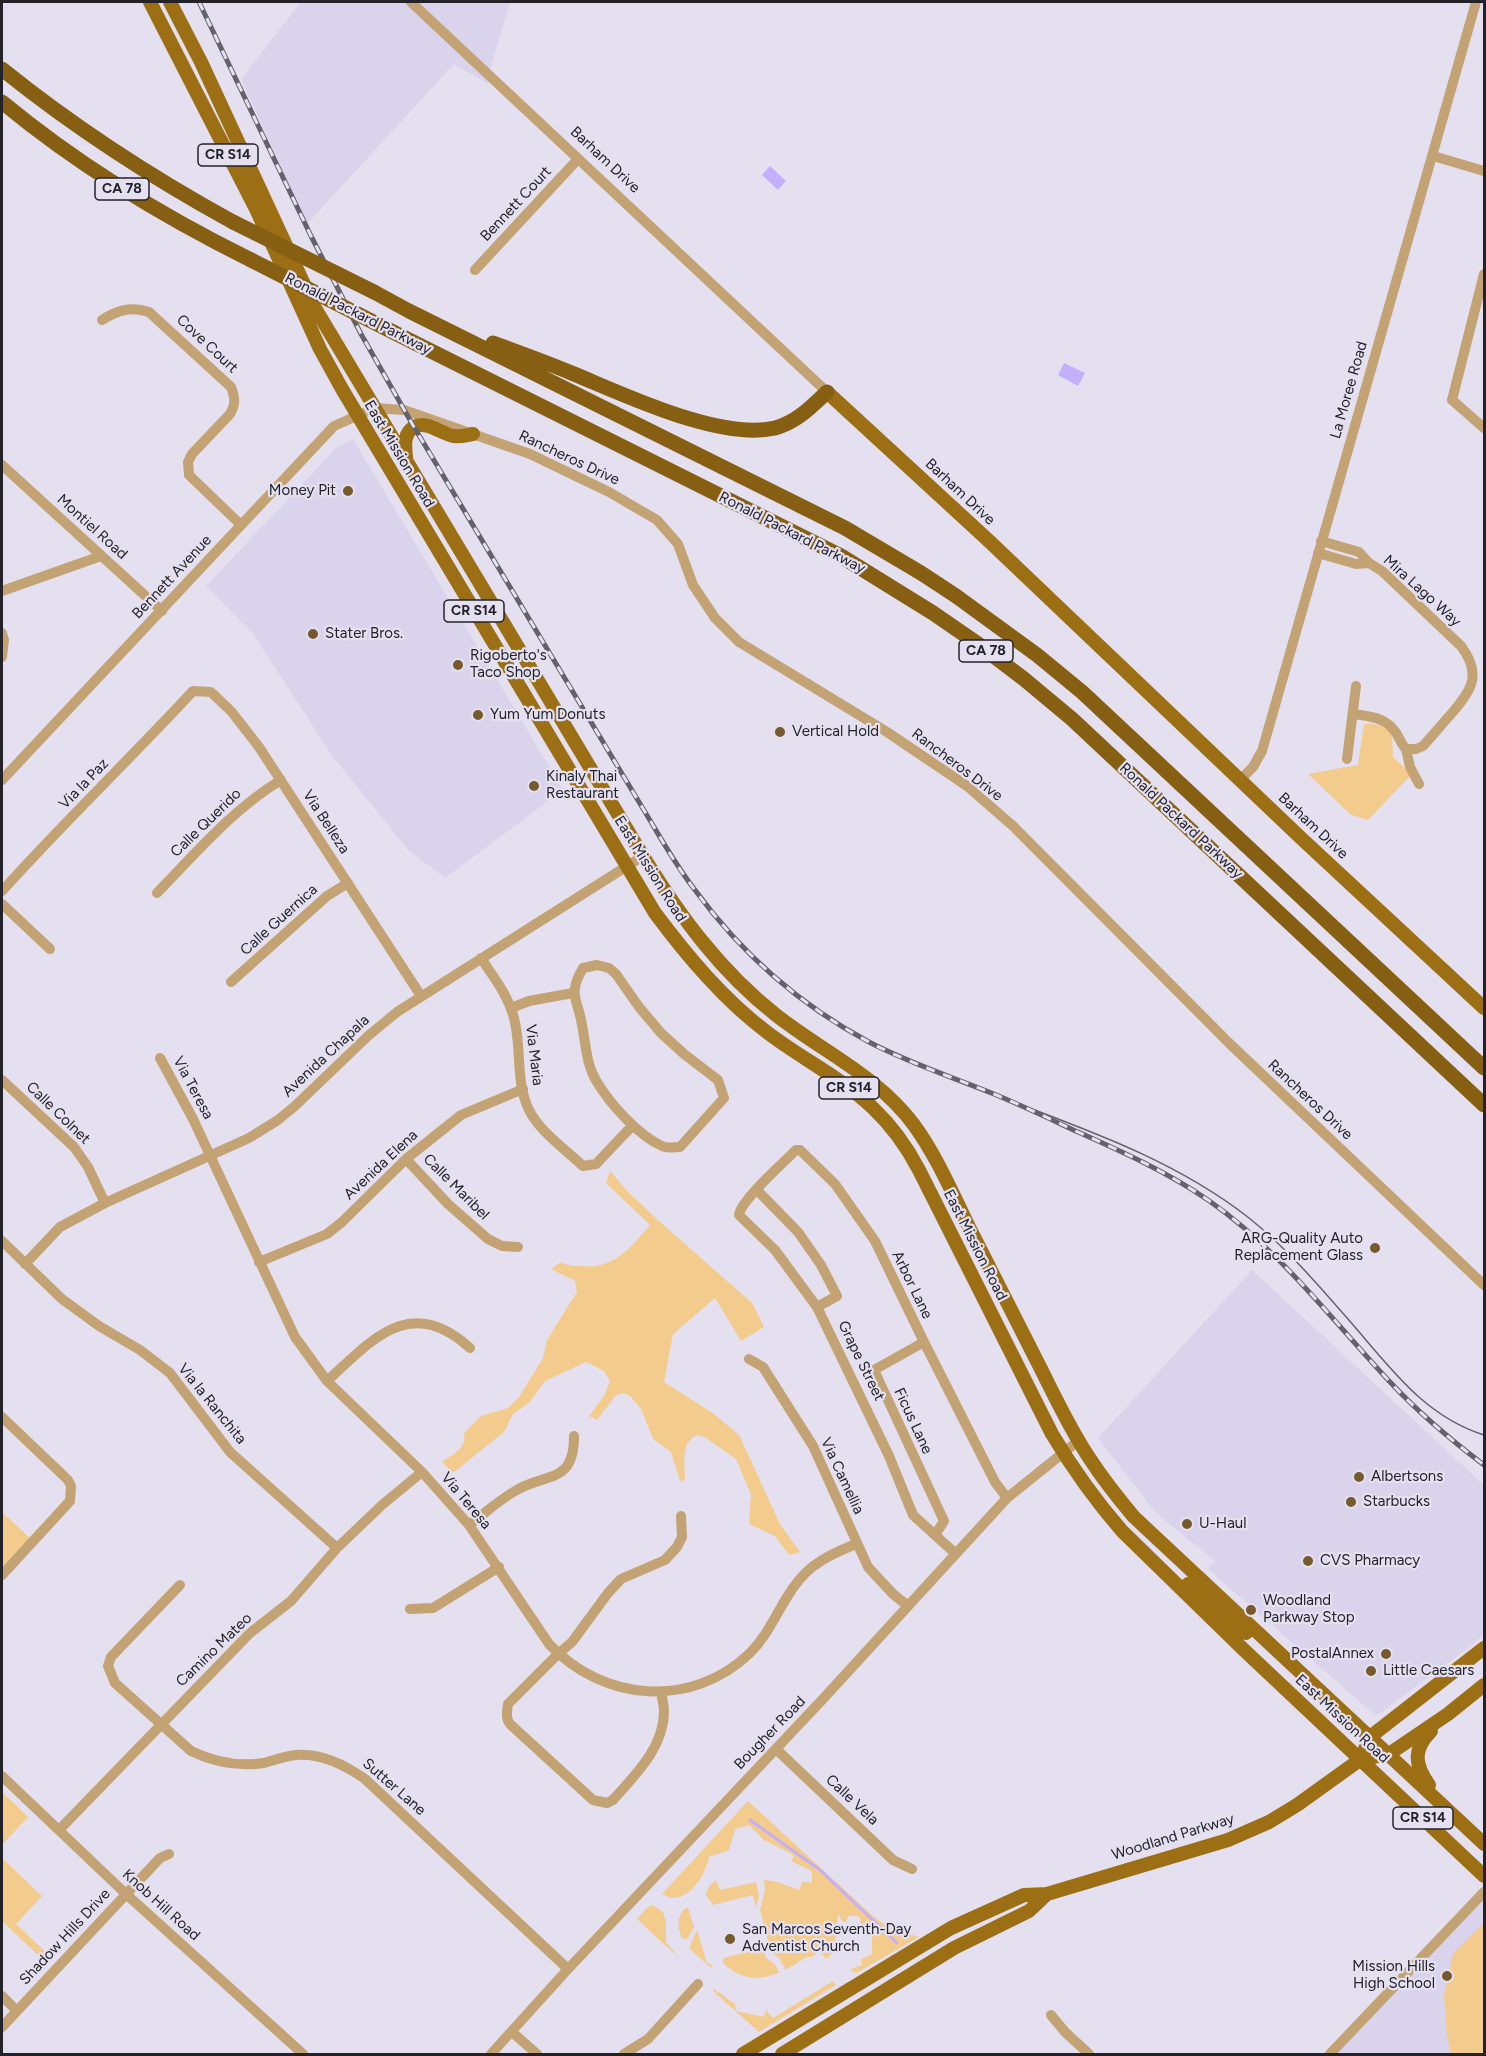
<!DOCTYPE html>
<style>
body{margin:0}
#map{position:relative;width:1486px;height:2056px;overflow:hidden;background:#e4e0f0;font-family:Figtree,sans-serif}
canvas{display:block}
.frame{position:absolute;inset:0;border:3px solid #232228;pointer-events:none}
</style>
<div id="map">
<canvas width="1486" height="2056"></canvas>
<div class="frame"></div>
</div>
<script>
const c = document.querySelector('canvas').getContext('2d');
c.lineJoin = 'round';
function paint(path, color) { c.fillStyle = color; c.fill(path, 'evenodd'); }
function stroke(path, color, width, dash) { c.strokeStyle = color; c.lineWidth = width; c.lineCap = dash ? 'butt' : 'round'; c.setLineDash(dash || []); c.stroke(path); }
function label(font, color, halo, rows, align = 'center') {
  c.font = font + ' Figtree,sans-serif'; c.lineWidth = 4.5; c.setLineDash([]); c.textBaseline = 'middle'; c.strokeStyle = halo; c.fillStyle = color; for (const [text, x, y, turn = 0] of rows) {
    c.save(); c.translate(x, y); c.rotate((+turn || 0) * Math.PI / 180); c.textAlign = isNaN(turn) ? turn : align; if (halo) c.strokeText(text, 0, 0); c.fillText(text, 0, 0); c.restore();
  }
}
const built = new Path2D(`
 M 301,2 L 510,2 L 489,73 L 488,84 L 454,64 L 307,224 L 241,79 Z
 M 353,439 L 563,790 L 445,878 L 408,850 L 333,757 L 253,634 L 206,586 L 336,448 Z
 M 1252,1270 L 1484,1485 L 1484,1633 L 1475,1643 L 1376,1716 L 1208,1569 L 1215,1561 L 1156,1513 L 1098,1438 Z
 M 1482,1895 L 1484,1897 L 1484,2054 L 1337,2054 Z`);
const green = new Path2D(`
 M 1364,724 C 1375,723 1383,726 1392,733 L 1393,757 L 1407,770 L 1410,776 L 1368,820 L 1351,815 L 1308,774 L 1358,765 Z
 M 610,1171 L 628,1192 L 659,1221 L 752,1303 L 764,1327 L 741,1341 L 715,1298 L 673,1334 L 664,1382 L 714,1414 L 739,1435 L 780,1524 L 800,1552 L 789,1555 L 775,1536 L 749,1524 L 751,1495 L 736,1459 L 706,1438 L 698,1435 C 680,1441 685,1464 685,1480 L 680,1481 L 671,1452 L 653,1439 L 641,1409 L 630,1396 L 624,1393 L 616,1395 L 597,1420 L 589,1416 L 604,1396 L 610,1381 L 604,1371 L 586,1362 L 545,1381 L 529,1403 L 513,1414 L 504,1432 L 453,1473 L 442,1462 C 453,1454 467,1449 464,1433 L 481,1416 L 508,1408 L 519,1397 L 543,1358 L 547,1340 L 577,1292 L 575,1281 L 551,1269 L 561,1262 C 567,1266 573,1266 580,1266 C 614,1270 630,1248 650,1225 L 606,1183 Z
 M 2,1512 L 30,1538 L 2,1568 Z
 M 2,1792 L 28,1817 L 2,1845 Z
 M 748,1801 L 874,1917 L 890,1928 L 919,1937 L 856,1973 L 850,1970 L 862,1965 L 861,1959 L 872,1954 L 872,1927 L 861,1924 L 860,1917 L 849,1915 L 846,1922 L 842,1921 L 838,1914 L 834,1952 L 826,1959 L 820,1952 L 811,1957 L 806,1957 L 786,1970 L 779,1958 L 771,1952 L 760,1910 L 765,1890 L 764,1880 L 777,1882 L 799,1890 L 803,1881 L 812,1883 L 812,1871 L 791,1861 L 794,1856 L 788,1852 L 764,1840 L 749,1825 L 735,1829 L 729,1850 L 709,1857 C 706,1873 691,1900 671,1898 C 668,1897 665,1895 662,1894 Z
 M 2,1858 L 42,1896 L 16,1924 L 46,1952 L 41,1958 L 2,1921 Z
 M 716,1880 L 720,1890 L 756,1882 L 759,1896 L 756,1907 L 753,1895 L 713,1905 L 706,1895 L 709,1886 Z
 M 653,1905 L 663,1912 L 666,1923 L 666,1942 L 679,1958 L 637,1919 L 647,1908 Z
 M 685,1908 L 688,1908 L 694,1927 L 687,1939 L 682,1938 C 677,1927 677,1917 685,1908 Z
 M 1484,1923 L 1484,2054 L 1451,2054 L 1447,2036 L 1444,1996 L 1453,1954 Z
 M 697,1930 L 707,1963 L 713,1965 L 711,1968 L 689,1948 Z
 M 764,1948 L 766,1958 L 775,1964 L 779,1973 C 757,1981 742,1980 723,1963 L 723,1958 Z
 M 833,1981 L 836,1985 L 759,2032 L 713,1991 L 714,1989 L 735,2004 L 736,2011 L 764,2017 L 766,2010 L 773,2018 Z`);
const water = new Path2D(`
 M 770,166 L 786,181 L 778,190 L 762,175 Z
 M 1064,363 L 1085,373 L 1078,386 L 1058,375 Z`);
const stream = new Path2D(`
 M 750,1820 L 820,1870 L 897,1943`);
const minor = new Path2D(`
 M 411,2 L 827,392
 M 1433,156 L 1484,171
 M 475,270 L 578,159
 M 1484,274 L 1452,400 L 1484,428
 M 102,320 C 118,310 131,306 149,312 L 231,387 C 235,397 236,404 230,414 L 192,454 L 188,462 L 189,475 L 240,524
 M 2,465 L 162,611
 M 1318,553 L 1356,564 L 1369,563 L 1359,552 L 1321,541
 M 2,591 L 101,556
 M 2,633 L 4,640 L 2,657
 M 1353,714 C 1367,716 1383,717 1393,729 C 1399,735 1400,743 1406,749 L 1416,749 L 1423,746 C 1433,735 1442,724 1452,713 C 1472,690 1482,674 1461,646 L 1382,571 L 1369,563
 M 1406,749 L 1410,767 L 1419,784
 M 1347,759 L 1356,686
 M 2,780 L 334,426 L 375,408 L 404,410 L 530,454 L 609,492 L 657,520 L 678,544 L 693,585 L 715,618 L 739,642 L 887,732 L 967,786 L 1013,826 L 1229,1043 L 1484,1285
 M 1240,780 L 1253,767 L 1262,751 L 1476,2
 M 2,891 C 63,823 130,759 193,691 L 211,692 L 231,711 L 259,747 L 421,996
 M 157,893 C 196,853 233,809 281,780
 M 2,904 L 50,949
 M 481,958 C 494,978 508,995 514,1018 C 522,1047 515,1082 529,1110 C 540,1132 565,1149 583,1166 L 596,1164 L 632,1126
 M 597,965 L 609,968 L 616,974 L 639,1007 L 661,1033 L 684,1054 L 718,1080 L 724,1098 L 680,1147 C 674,1147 668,1149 662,1146 C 639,1136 610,1104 597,1082 C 586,1065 586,1044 582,1025 C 578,999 567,995 583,968 Z
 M 231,982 L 327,896 L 348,883
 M 511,1008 L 529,1001 L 573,993
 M 160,1058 L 193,1119 L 295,1337 L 327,1381 L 422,1472 L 469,1525 L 549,1644 C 603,1702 692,1709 750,1653 C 769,1634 778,1609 793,1588 C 809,1564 831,1554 856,1544
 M 2,1080 L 74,1147 L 88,1167 L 105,1203
 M 406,1159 L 448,1204 L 488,1239 L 502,1246 L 518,1247
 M 757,1190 L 798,1232 L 821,1265 L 837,1296 L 817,1307
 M 2,1241 L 62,1299 L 99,1326 L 140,1350 L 170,1373 L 230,1452 L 337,1548
 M 259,1262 L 327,1234 L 342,1222 L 406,1159 L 461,1115 L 523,1089
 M 25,1264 L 60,1227 L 105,1203 L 249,1138 L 278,1120 L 295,1106 L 368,1036 L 397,1012 L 643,856
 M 924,1342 L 874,1370 L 944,1521 L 935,1535
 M 749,1359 L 763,1367 L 813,1446 L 868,1567 L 893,1594 L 908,1606
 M 327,1381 C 373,1339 410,1294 470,1348
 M 2,1417 L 68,1480 L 71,1486 L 70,1501 L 2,1575
 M 469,1525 C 484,1514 499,1500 515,1491 C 546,1472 574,1485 574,1436
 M 956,1554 L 913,1515 L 889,1456 L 817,1307 L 775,1250 L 739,1215 C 740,1201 784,1162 796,1150 L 800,1150 L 835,1184 L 875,1241 L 924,1342 L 995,1482 L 1007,1498
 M 180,1585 L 111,1657 L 108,1666 L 115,1683 L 191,1751 C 214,1762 238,1767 264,1763 C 274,1760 285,1756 296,1755 C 321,1753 345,1765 365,1779 L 568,1969
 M 410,1609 L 433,1608 L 499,1567
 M 661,1692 C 662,1698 664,1705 664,1711 C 664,1748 635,1775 613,1800 L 607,1803 L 593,1800 L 511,1725 C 505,1719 507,1712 508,1704 L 558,1654 L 572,1642 L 608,1593 L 621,1579 L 665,1560 L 677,1547 L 682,1537 L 681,1516
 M 776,1749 L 893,1860 L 912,1869
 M 2,1776 L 126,1894 L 303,2054
 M 59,1830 L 250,1633 L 291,1601 L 337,1548 L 382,1505 L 422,1472
 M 2,1996 L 17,2011
 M 1051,2015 L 1065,2032 L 1089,2054
 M 2,2027 L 160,1858 L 169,1854
 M 512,2032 L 537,2054
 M 491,2054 L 568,1969 L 822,1700 L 1007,1498 L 1078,1441
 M 624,2054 L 648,2039 L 698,1984
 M 1330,2054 L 1484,1892`);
const major = new Path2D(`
 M 150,2 L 256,209 L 320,349 L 342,389 L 655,913 C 688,957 724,1000 768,1033 C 802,1059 842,1078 873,1108 C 892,1126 907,1147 919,1170 L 1052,1434 C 1073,1469 1095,1500 1122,1531 L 1244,1650 L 1484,1876
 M 170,2 L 201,62 L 315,308 L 643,856 C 680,916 720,971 776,1015 C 823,1052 878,1076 914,1125 C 938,1158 954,1197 972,1233 C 995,1279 1019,1325 1042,1371 C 1057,1401 1071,1431 1090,1459 C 1103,1479 1118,1498 1134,1517 L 1484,1844
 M 827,392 L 989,541 L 1302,839 L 1484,1008
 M 406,457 C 405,446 403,434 414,427 C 427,420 441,434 454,436 C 460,437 467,435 473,434
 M 1188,1584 L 1246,1633
 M 1361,1759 L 1370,1737 L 1484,1648
 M 1429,1785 C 1414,1764 1413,1749 1431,1731
 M 743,2054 L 951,1928 L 1024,1895 L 1047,1894 L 1228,1840 L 1269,1822 L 1297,1805 L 1361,1759 L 1389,1754 L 1448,1714 L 1484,1685
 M 782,2054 L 954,1948 L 1029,1911 L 1047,1894`);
const highway = new Path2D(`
 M 2,69 C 74,127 151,177 233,222
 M 2,102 C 78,165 162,216 251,260
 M 374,292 L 409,311 L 845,528 L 921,573 L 956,596 L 1037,655 L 1082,692 L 1484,1068
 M 393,332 L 841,556 L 933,613 L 978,644 L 1024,679 L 1072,719 L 1484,1105
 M 493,343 C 520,353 548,363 574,374 C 625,395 721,441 775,428 C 797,422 811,407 827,392`);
const tram = new Path2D(`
 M 1000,1097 C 1087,1130 1175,1160 1249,1218 C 1288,1249 1321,1288 1354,1326 C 1392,1370 1426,1417 1484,1435`);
const rail = new Path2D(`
 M 199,2 L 311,236 L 361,334 L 414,427 L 648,817 C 663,842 677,867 695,890 C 741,953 800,1005 869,1042 C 909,1063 952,1077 994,1094 C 1023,1106 1050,1119 1078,1132 C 1123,1152 1167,1172 1208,1200 C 1280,1250 1331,1319 1391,1383 C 1419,1413 1451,1440 1484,1465`);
const highwayBridge = new Path2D(`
 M 233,222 L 374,292
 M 251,260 L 393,332`);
const markers = [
 [348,491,6,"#765a2d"],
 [313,634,6,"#765a2d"],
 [458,665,6,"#765a2d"],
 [478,715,6,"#765a2d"],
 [780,732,6,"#765a2d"],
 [534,786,6,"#765a2d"],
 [1375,1248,6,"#765a2d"],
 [1359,1477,6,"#765a2d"],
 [1351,1502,6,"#765a2d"],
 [1187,1524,6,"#765a2d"],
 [1308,1561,6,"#765a2d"],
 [1251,1610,6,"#765a2d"],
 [1386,1654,6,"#765a2d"],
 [1371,1671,6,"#765a2d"],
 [730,1939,6,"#765a2d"],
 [1447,1976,6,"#765a2d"]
];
const shields = [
 [228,155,60],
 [122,189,54],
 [474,611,60],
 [986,651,54],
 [849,1088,60],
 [1423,1818,60]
];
const shieldNames = [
 ["CR S14",228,155],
 ["CA 78",122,189],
 ["CR S14",474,611],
 ["CA 78",986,651],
 ["CR S14",849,1088],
 ["CR S14",1423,1818]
];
const streetNames = [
 ["Barham Drive",605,160,43],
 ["Bennett Court",516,204,-47],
 ["Ronald Packard Parkway",358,314,27],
 ["Cove Court",207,344,43],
 ["La Moree Road",1349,390,-74],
 ["East Mission Road",399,454,59],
 ["Rancheros Drive",569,458,25],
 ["Barham Drive",960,492,43],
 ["Montiel Road",92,527,42],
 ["Ronald Packard Parkway",792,533,27],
 ["Bennett Avenue",172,577,-47],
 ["Mira Lago Way",1422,591,42],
 ["Rancheros Drive",957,765,37],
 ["Via la Paz",84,784,-46],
 ["Ronald Packard Parkway",1181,821,43],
 ["Via Belleza",326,822,57],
 ["Calle Querido",206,823,-44],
 ["Barham Drive",1313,826,43],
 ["East Mission Road",650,869,58],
 ["Calle Guernica",279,920,-42],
 ["Via Maria",534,1055,83],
 ["Avenida Chapala",326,1056,-43],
 ["Via Teresa",193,1088,62],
 ["Rancheros Drive",1310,1100,43],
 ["Calle Colnet",58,1113,44],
 ["Avenida Elena",381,1165,-43],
 ["Calle Maribel",456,1187,45],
 ["East Mission Road",975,1245,63],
 ["Arbor Lane",912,1285,64],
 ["Grape Street",861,1361,64],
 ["Via la Ranchita",212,1404,51],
 ["Ficus Lane",913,1421,65],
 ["Via Camellia",842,1476,65],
 ["Via Teresa",466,1501,50],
 ["Camino Mateo",214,1650,-44],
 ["East Mission Road",1342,1719,43],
 ["Bougher Road",770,1733,-46],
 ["Sutter Lane",394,1787,41],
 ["Calle Vela",852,1800,43],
 ["Woodland Parkway",1173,1837,-17],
 ["Knob Hill Road",161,1905,42],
 ["Shadow Hills Drive",65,1937,-47]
];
const poiNames = [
 ["Money Pit",336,491,"right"],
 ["Stater Bros.",325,634],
 ["Rigoberto's",470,656],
 ["Taco Shop",470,673],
 ["Yum Yum Donuts",490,715],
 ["Vertical Hold",792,732],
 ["Kinaly Thai",546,777],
 ["Restaurant",546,794],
 ["ARG-Quality Auto",1363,1239,"right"],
 ["Replacement Glass",1363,1256,"right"],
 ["Albertsons",1371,1477],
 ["Starbucks",1363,1502],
 ["U-Haul",1199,1524],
 ["CVS Pharmacy",1320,1561],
 ["Woodland",1263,1601],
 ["Parkway Stop",1263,1618],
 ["PostalAnnex",1374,1654,"right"],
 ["Little Caesars",1383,1671],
 ["San Marcos Seventh-Day",742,1930],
 ["Adventist Church",742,1947],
 ["Mission Hills",1435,1967,"right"],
 ["High School",1435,1984,"right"]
];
paint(built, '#d9d4eb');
paint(green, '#f3cb8c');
paint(water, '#c3affa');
stroke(stream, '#c3affa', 3);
stroke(minor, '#c3a373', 10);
stroke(major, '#9c6f15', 14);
stroke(highway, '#865f13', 15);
stroke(tram, '#63616a', 1.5);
stroke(rail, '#63616a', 5);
stroke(rail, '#e4e0f0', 3, [9]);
stroke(highwayBridge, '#865f13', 15);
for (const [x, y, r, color] of markers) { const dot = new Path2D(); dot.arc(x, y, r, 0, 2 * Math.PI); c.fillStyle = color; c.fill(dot); stroke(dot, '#e4e0f0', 2); }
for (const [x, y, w] of shields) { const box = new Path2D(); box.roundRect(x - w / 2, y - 11, w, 22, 4.5); c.fillStyle = '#e4e0f0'; c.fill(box); stroke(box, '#232228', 1.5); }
label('bold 14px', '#232228', null, shieldNames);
label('15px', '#232228', '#e4e0f0', streetNames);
label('15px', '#232228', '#e4e0f0', poiNames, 'left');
</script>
